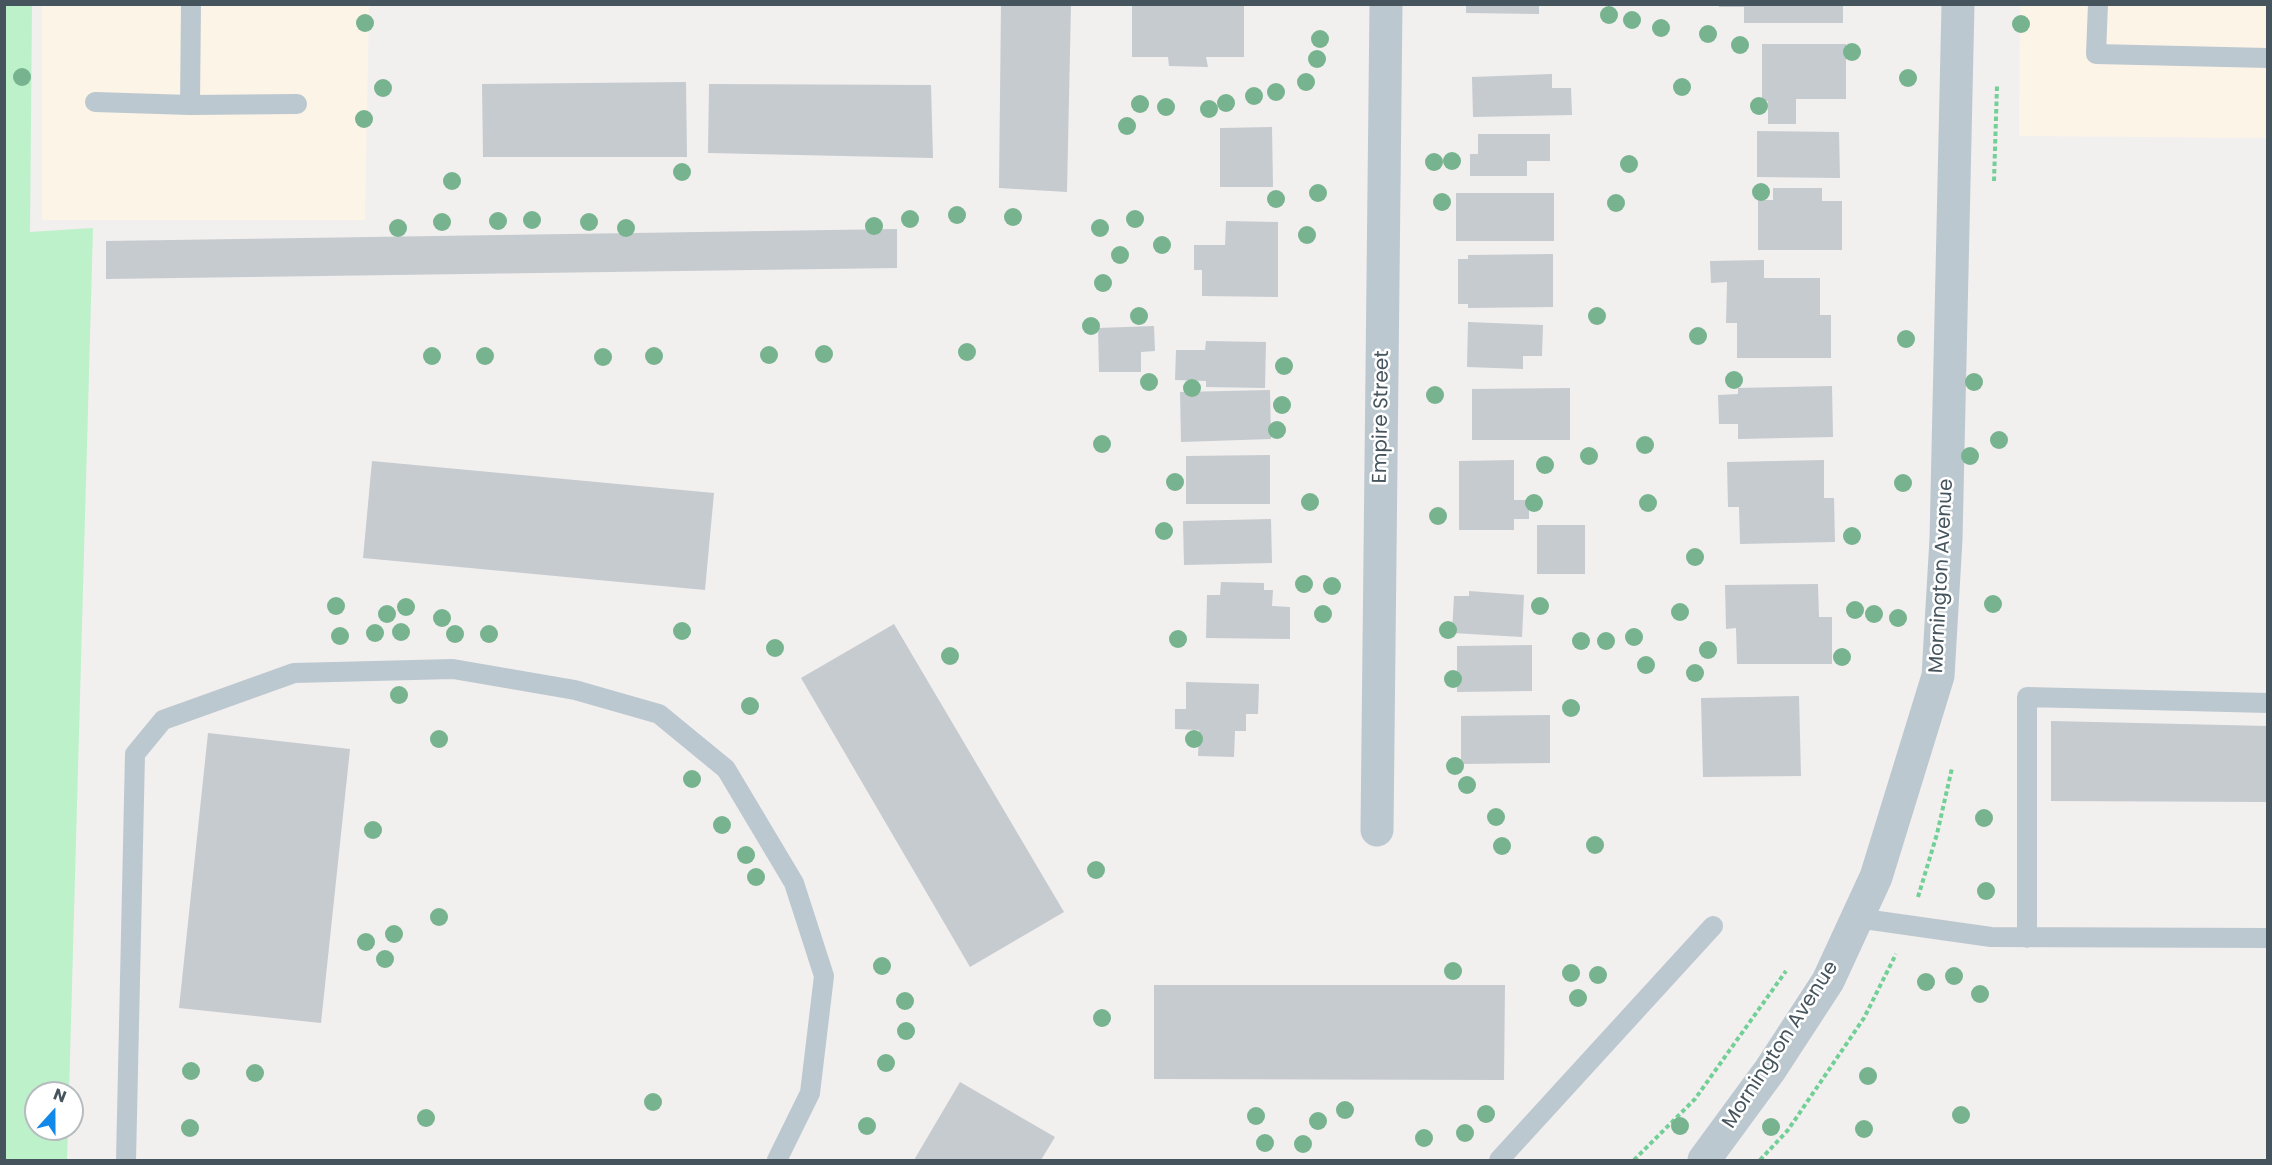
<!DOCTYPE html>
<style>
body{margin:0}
#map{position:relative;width:2272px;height:1165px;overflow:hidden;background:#f2efef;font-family:Poppins,sans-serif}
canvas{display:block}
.frame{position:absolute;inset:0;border:6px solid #46555d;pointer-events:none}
.north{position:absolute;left:24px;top:1081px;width:60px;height:60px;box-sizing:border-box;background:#fff;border:2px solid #b5bbbe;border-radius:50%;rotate:21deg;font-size:16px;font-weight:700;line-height:24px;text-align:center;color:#46555d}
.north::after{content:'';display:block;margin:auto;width:21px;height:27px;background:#1289e8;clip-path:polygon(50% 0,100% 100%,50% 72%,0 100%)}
</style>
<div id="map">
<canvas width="2272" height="1165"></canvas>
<div class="frame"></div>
<div class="north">N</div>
</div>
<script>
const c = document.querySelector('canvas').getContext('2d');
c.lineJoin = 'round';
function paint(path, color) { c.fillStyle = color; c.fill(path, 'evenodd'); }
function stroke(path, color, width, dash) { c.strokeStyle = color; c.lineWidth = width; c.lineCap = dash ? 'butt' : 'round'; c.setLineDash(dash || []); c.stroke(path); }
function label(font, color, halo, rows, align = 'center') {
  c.font = font + ' Poppins,sans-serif'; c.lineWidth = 5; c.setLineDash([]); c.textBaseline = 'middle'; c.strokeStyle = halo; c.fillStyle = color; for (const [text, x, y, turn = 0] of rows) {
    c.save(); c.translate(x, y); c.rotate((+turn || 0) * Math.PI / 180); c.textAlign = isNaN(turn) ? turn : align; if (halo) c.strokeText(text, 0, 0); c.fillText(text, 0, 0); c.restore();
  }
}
const commercial = new Path2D(`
 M 42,5 L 369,5 L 365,220 L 42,220 Z
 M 2020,5 L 2267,5 L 2267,138 L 2019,136 Z`);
const green = new Path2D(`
 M 32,4 L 30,232 L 93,228 L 69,1093 L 36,1093 L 36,1129 L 68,1129 L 67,1160 L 4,1160 L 4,5 Z`);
const building = new Path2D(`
 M 1001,4 L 1071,4 L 1067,192 L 999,188 Z
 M 1132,4 L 1244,4 L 1244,57 L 1206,57 L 1208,67 L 1169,66 L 1168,57 L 1132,57 Z
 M 1466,4 L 1539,4 L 1539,14 L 1466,13 Z
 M 1719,4 L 1843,4 L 1843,23 L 1744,23 L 1744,7 L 1719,7 Z
 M 1762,44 L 1846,44 L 1846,99 L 1796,99 L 1796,124 L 1768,124 L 1768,101 L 1762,101 Z
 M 1552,74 L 1552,88 L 1571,88 L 1572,115 L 1473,117 L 1472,77 Z
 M 686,82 L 687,157 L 483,157 L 482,84 Z
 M 709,84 L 931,85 L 933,158 L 708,153 Z
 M 1272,127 L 1273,187 L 1220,187 L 1220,128 Z
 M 1757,131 L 1839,132 L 1840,178 L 1757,177 Z
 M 1478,134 L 1550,134 L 1550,161 L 1527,161 L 1527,176 L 1470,176 L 1470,154 L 1478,154 Z
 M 1773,188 L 1822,188 L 1822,201 L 1842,201 L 1842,250 L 1758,250 L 1758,200 L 1773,200 Z
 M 1456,193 L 1554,193 L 1554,241 L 1456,241 Z
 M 1226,221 L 1278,222 L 1278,297 L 1202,296 L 1202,270 L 1194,270 L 1194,245 L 1225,245 Z
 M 897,229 L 897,268 L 106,279 L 106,241 Z
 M 1553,254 L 1553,307 L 1468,308 L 1468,304 L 1458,304 L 1458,259 L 1468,259 L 1468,255 Z
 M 1764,260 L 1764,278 L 1820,278 L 1820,315 L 1831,315 L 1831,358 L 1737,358 L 1737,323 L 1726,323 L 1727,282 L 1711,283 L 1710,261 Z
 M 1468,322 L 1543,325 L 1542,356 L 1523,356 L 1523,369 L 1467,367 Z
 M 1154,326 L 1155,351 L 1141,352 L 1141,372 L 1099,372 L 1098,328 Z
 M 1206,341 L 1266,342 L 1265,388 L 1206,387 L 1206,381 L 1175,380 L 1176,350 L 1205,350 Z
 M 1832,386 L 1833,437 L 1738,439 L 1738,424 L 1719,424 L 1718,395 L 1738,394 L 1738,388 Z
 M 1570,388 L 1570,440 L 1472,440 L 1472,389 Z
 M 1270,390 L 1271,439 L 1181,442 L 1180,392 Z
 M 1270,455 L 1270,504 L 1186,504 L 1186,456 Z
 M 1514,460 L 1514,500 L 1529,500 L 1529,519 L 1514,519 L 1514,530 L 1459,530 L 1459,461 Z
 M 1824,460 L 1824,498 L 1834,498 L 1835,542 L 1740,544 L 1739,507 L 1728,507 L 1727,462 Z
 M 372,461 L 714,493 L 705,590 L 363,558 Z
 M 1271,519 L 1272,563 L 1184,565 L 1183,521 Z
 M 1537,525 L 1585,525 L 1585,574 L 1537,574 Z
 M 1221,582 L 1264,583 L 1264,590 L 1273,590 L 1272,606 L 1290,607 L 1290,639 L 1206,638 L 1207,595 L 1220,595 Z
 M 1818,584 L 1819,617 L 1832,617 L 1832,664 L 1737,664 L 1736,628 L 1726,629 L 1725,585 Z
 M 1469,591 L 1524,595 L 1522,637 L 1452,633 L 1454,596 L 1469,596 Z
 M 894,624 L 1064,912 L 970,967 L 801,678 Z
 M 1532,645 L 1532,691 L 1457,692 L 1457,646 Z
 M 1186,682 L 1259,684 L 1258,714 L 1246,714 L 1246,731 L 1235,731 L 1234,757 L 1198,756 L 1199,730 L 1175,729 L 1175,709 L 1186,709 Z
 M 1799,696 L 1801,776 L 1703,777 L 1701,698 Z
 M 1550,715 L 1550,763 L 1461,764 L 1461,716 Z
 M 2051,721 L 2268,726 L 2268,802 L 2051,801 Z
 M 208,733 L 350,749 L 321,1023 L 179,1008 Z
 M 1154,985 L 1505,985 L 1504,1080 L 1154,1079 Z
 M 960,1082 L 1055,1137 L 1041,1160 L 914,1160 Z`);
const path = new Path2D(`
 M 1994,181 L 1997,86
 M 1918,897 L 1937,834 L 1952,768
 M 1634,1160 L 1695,1099 L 1786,971
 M 1760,1160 L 1788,1130 L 1864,1018 L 1896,954`);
const service = new Path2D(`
 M 2098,4 L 2096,54 L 2268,58
 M 95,102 L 190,105 L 297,104
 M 190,105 L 191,4
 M 1857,918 L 1991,937 L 2268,938
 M 2027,938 L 2027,697 L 2268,703
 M 126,1160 L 135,754 L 163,720 L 294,673 L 453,669 L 575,690 L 659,714 L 726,769 L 794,883 L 824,976 L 810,1093 L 777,1160
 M 1499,1160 L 1713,926`);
const minor = new Path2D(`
 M 1377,830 L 1386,4`);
const tertiary = new Path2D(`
 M 1704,1160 L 1770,1070 L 1828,981 L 1876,877 L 1938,676 L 1946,539 L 1958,4`);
const trees = [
 [1609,15],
 [1632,20],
 [365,23],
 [2021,24],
 [1661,28],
 [1708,34],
 [1320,39],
 [1740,45],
 [1852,52],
 [1317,59],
 [22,77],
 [1908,78],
 [1306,82],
 [1682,87],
 [383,88],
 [1276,92],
 [1254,96],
 [1226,103],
 [1140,104],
 [1759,106],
 [1166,107],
 [1209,109],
 [364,119],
 [1127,126],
 [1452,161],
 [1434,162],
 [1629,164],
 [682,172],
 [452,181],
 [1761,192],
 [1318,193],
 [1276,199],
 [1442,202],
 [1616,203],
 [957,215],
 [1013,217],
 [910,219],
 [1135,219],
 [532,220],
 [498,221],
 [442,222],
 [589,222],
 [874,226],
 [398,228],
 [626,228],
 [1100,228],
 [1307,235],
 [1162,245],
 [1120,255],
 [1103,283],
 [1139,316],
 [1597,316],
 [1091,326],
 [1698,336],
 [1906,339],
 [967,352],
 [824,354],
 [769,355],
 [432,356],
 [485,356],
 [654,356],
 [603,357],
 [1284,366],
 [1734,380],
 [1149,382],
 [1974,382],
 [1192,388],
 [1435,395],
 [1282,405],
 [1277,430],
 [1999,440],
 [1102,444],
 [1645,445],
 [1589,456],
 [1970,456],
 [1545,465],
 [1175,482],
 [1903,483],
 [1310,502],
 [1534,503],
 [1648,503],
 [1438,516],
 [1164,531],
 [1852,536],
 [1695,557],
 [1304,584],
 [1332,586],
 [1993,604],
 [336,606],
 [1540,606],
 [406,607],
 [1855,610],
 [1680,612],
 [387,614],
 [1323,614],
 [1874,614],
 [442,618],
 [1898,618],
 [1448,630],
 [682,631],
 [401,632],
 [375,633],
 [455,634],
 [489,634],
 [340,636],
 [1634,637],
 [1178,639],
 [1581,641],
 [1606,641],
 [775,648],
 [1708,650],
 [950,656],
 [1842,657],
 [1646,665],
 [1695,673],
 [1453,679],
 [399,695],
 [750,706],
 [1571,708],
 [439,739],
 [1194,739],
 [1455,766],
 [692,779],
 [1467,785],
 [1496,817],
 [1984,818],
 [722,825],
 [373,830],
 [1595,845],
 [1502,846],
 [746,855],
 [1096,870],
 [756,877],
 [1986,891],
 [439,917],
 [394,934],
 [366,942],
 [385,959],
 [882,966],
 [1453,971],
 [1571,973],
 [1598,975],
 [1954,976],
 [1926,982],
 [1980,994],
 [1578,998],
 [905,1001],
 [1102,1018],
 [906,1031],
 [886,1063],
 [191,1071],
 [255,1073],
 [1868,1076],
 [653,1102],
 [1345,1110],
 [1486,1114],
 [1961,1115],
 [1256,1116],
 [426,1118],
 [1318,1121],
 [867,1126],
 [1680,1126],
 [1771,1127],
 [190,1128],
 [1864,1129],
 [1465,1133],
 [1424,1138],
 [1265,1143],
 [1303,1144]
];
const streetNames = [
 ["Empire Street",1382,417,-89],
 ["Mornington Avenue",1942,576,-87],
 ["Mornington Avenue",1781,1045,-57]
];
paint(commercial, '#fdf4e8');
paint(green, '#bcf1ca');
paint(building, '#c6cbcf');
stroke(path, '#72d097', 4, [4.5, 3]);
stroke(service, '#bcc8cf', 20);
stroke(minor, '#bcc8cf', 33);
stroke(tertiary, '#bcc8cf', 33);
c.fillStyle = '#77b38e';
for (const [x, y] of trees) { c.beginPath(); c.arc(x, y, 9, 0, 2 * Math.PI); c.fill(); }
label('20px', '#46555d', '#fff', streetNames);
</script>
